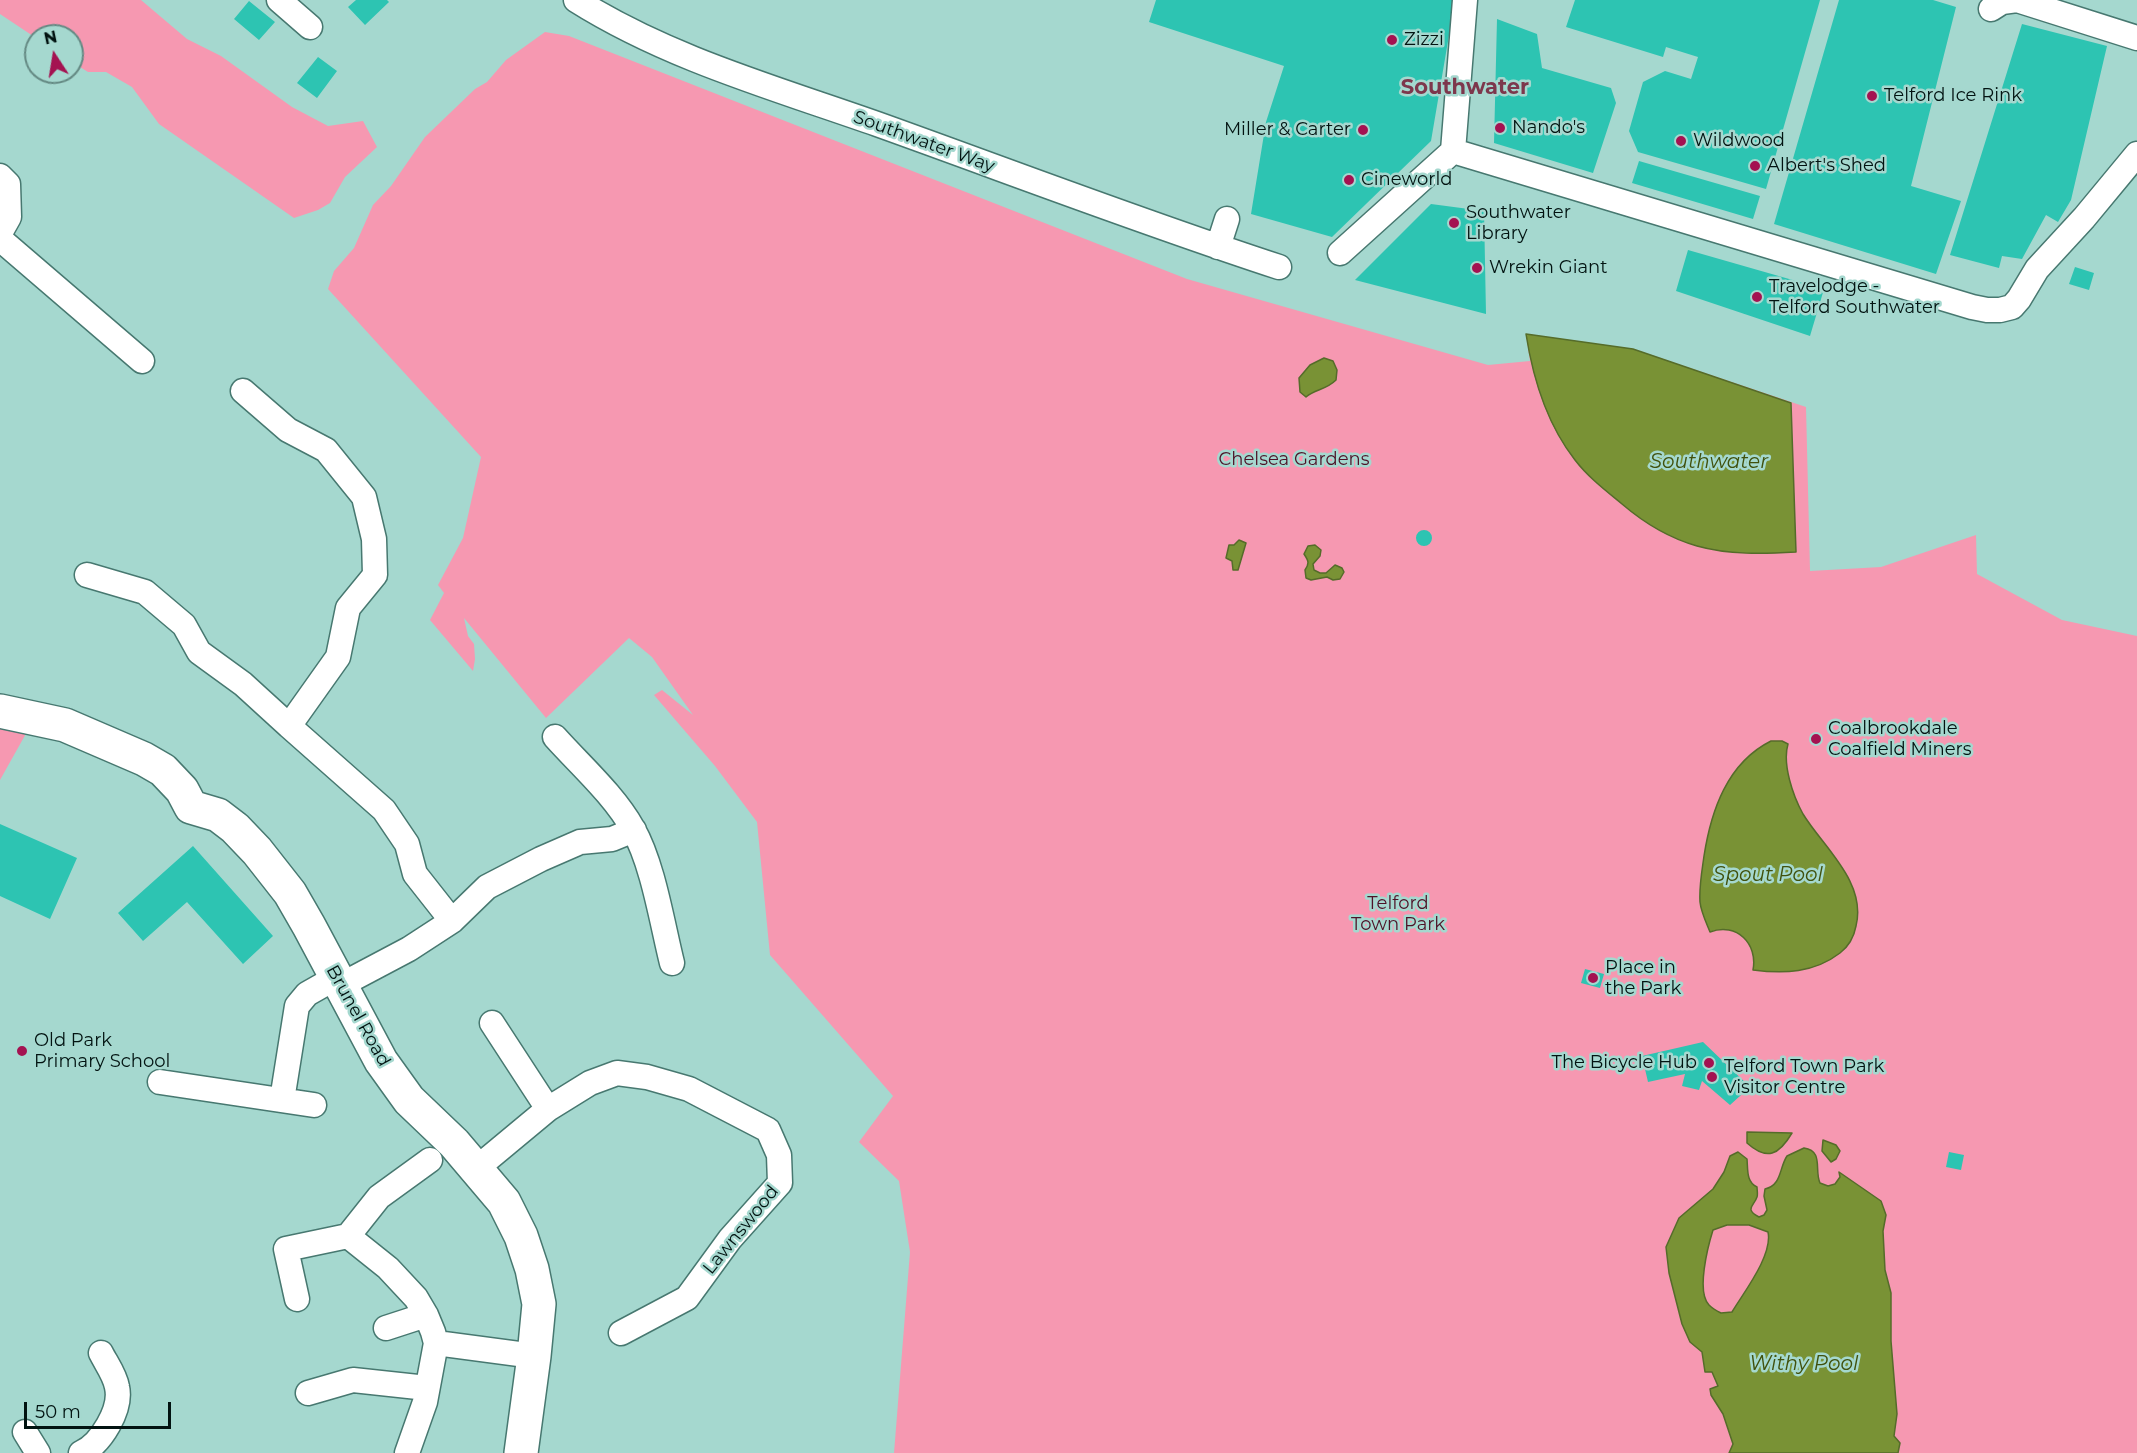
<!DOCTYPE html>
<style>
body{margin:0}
#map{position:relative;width:2137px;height:1453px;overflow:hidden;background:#a5d8cf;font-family:Montserrat,sans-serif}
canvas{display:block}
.north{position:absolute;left:24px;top:24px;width:60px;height:60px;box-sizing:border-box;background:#a5d8cf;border:2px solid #648983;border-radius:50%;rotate:348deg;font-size:16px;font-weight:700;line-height:24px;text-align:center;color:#021311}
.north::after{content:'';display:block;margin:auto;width:21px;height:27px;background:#a41251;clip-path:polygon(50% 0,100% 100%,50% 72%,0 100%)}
.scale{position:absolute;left:24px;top:1402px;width:147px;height:27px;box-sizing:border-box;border:3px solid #021311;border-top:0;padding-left:8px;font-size:18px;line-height:21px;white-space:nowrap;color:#021311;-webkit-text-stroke:4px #a5d8cf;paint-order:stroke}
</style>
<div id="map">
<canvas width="2137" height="1453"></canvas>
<div class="north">N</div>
<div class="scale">50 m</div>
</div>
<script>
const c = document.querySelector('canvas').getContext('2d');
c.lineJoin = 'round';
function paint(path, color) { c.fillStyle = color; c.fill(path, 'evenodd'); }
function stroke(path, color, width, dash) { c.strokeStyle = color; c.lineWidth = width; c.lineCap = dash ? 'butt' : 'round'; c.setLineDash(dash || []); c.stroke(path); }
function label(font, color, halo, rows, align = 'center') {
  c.font = font + ' Montserrat,sans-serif'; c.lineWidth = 5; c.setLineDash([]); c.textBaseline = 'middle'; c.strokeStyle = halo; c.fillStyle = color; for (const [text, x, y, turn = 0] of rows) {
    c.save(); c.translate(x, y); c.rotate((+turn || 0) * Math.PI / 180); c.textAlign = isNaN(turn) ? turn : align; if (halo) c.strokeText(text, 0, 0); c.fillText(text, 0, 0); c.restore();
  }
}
const green = new Path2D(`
 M 0,0 L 141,0 L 187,39 L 221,56 L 292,107 L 328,126 L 363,121 L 377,147 L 345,177 L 330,203 L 318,210 L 294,218 L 159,124 L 132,87 L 106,72 L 88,72 L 72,62 L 72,36 L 36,36 L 36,38 L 0,14 Z
 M 545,32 L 569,36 L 1187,279 L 1488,365 L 1530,361 L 1526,334 L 1633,349 L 1806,407 L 1810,571 L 1881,567 L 1976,535 L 1977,574 L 2062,620 L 2137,636 L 2137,1453 L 894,1453 L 910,1252 L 899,1181 L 859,1142 L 893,1096 L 770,955 L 757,822 L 715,766 L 654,695 L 662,690 L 693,715 L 652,657 L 629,638 L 546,718 L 464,618 L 468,636 L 474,644 L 475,659 L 473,671 L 430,620 L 444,593 L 438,585 L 463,538 L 481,457 L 328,289 L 334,271 L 354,248 L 373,205 L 391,186 L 425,137 L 475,89 L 487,82 L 506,60 Z
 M 0,725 L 28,730 L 0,780 Z`);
const water = new Path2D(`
 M 1526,334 L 1633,349 L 1791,403 L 1796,552 C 1763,554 1729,555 1697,546 C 1669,538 1643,522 1622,504 C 1605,490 1588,477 1575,460 C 1546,423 1533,379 1526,334 Z
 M 1324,358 L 1333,361 L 1337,370 L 1336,380 C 1326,390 1315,389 1306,397 L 1300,392 L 1299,378 L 1310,365 Z
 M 1239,540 L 1246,543 L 1238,570 L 1233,570 L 1232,561 L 1226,558 L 1229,545 L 1234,545 Z
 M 1315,545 L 1321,550 L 1320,556 L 1313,564 L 1314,570 L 1320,573 L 1326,573 L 1335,565 L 1342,568 L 1344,572 L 1340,579 L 1333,580 L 1327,577 L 1311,580 L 1306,578 L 1305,570 C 1310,563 1308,560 1304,554 L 1308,546 Z
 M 1771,741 L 1782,741 L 1788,744 C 1782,764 1793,796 1803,814 C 1823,847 1867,882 1856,926 C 1854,937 1849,946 1840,953 C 1814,973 1784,974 1753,970 C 1758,944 1737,922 1710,932 C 1706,922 1701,912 1700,902 C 1699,886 1702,871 1704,856 C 1711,811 1727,763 1771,741 Z
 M 1747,1132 L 1792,1133 C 1779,1155 1767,1161 1747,1143 Z
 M 1823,1140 L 1836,1145 L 1840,1151 L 1836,1159 L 1831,1162 L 1822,1151 Z
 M 1804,1148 C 1824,1151 1814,1170 1820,1183 L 1828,1186 L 1835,1184 L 1840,1177 L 1839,1172 L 1881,1201 L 1886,1215 L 1883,1231 L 1885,1270 L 1891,1293 L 1891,1341 L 1897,1414 L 1894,1436 L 1900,1443 L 1898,1453 L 1729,1453 L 1733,1444 L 1723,1414 L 1711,1395 L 1710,1389 L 1718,1386 L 1712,1372 L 1705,1372 L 1702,1352 L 1690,1342 L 1682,1324 L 1669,1273 L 1666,1247 L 1679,1218 L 1713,1189 L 1724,1172 L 1730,1156 L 1738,1152 L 1747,1159 C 1748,1169 1746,1182 1757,1187 C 1757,1189 1758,1195 1757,1197 C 1754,1206 1744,1209 1759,1217 L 1764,1215 L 1767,1210 L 1764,1196 L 1765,1189 C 1782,1185 1779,1168 1787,1156 ZM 1727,1225 L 1749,1225 L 1768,1232 C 1773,1255 1744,1292 1732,1312 L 1721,1313 C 1717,1311 1712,1308 1709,1305 C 1696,1292 1708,1246 1713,1230 Z`);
const building = new Path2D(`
 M 356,0 L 387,0 L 389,2 L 365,25 L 348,7 Z
 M 1156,0 L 1455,0 L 1431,141 L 1332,237 L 1251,214 L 1266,122 L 1284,66 L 1149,22 Z
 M 1575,0 L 1820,0 L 1766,189 L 1638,152 L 1629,131 L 1643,82 L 1665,71 L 1691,79 L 1698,57 L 1666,47 L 1663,57 L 1566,27 Z
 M 1839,0 L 1933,0 L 1956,7 L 1911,186 L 1961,201 L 1936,274 L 1774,224 Z
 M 249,1 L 275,22 L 259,40 L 234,19 Z
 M 1497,19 L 1537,34 L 1542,68 L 1611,88 L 1616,103 L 1593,173 L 1494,143 Z
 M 2022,24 L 2107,46 L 2071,200 L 2058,222 L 2046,215 L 2022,259 L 2002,256 L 1999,268 L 1950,255 Z
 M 318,57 L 337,71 L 317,98 L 297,83 Z
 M 1639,161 L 1760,196 L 1753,219 L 1632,183 Z
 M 1431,204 L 1484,211 L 1486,314 L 1355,280 Z
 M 1688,250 L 1824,289 L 1810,336 L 1676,291 Z
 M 2075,267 L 2094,273 L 2089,290 L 2069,284 Z
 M1416 538a8 8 0 1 1 16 0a8 8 0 1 1-16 0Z
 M 0,824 L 77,858 L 50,919 L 0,896 Z
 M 193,846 L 273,936 L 243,964 L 187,902 L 143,941 L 118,913 Z
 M 1585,969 L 1604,974 L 1600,988 L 1581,983 Z
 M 1703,1042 L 1750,1087 L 1730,1105 L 1702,1081 L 1699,1090 L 1682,1086 L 1685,1074 L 1648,1082 L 1642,1056 Z
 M 1949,1152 L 1964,1155 L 1961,1170 L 1946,1167 Z`);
const street = new Path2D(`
 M 279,0 L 310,27
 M 576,0 C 668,58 775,88 877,124 C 1011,172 1144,223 1279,267
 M 1465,0 L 1453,151 L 1972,307 L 1987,310 L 2000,310 L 2012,307 L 2019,299 L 2037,269 L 2084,218 L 2137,154
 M 1991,9 L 2002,2 L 2017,0 L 2137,38
 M 0,176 L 8,184 L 9,217 L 0,233
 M 0,239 L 142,361
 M 1218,247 L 1227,219
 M 1340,253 L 1453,151
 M 243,391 L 288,430 L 326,450 L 364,497 L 374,539 L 375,575 L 348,608 L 338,657 L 289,726 L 384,810 L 407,844 L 415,874 L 452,921
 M 87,575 L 145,592 L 184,625 L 199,652 L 243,684 L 289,726
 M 555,737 C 581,766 614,795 633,829 C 653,864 662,923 672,963
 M 341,985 L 409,949 L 452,921 L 487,887 L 541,859 L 580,842 L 612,839 L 634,830
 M 492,1023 L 548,1109
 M 160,1082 L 314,1105
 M 282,1100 L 297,1006 L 307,994 L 337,977
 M 477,1168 L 548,1109 L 590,1083 L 617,1073 L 647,1077 L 689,1089 L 768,1130 L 779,1155 L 780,1183 L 730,1239 L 687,1298 L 621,1333
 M 297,1299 L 286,1249 L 348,1236
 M 386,1328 L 426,1315
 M 436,1343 L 534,1356
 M 308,1393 L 353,1380 L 427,1388
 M 25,1432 L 38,1453
 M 81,1453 C 101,1444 122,1409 117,1387 C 115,1375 106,1363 101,1353
 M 407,1453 L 425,1402 L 436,1343 L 433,1332 L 426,1315 L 416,1298 L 388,1268 L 348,1236 L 379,1197 L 430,1160`);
const secondary = new Path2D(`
 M 0,711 L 65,725 L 144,759 L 163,770 L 182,790 L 191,807 L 218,815 L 235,828 L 257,851 L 290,893 L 309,926 L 381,1061 L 409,1100 L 454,1143 L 504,1202 L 521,1236 L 532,1269 L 539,1304 L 534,1356 L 521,1453`);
const markers = [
 [1392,40,6,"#a41251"],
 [1872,96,6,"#a41251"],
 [1500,128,6,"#a41251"],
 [1363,130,6,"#a41251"],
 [1681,141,6,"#a41251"],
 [1755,166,6,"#a41251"],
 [1349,180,6,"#a41251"],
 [1454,223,6,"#a41251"],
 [1477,268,6,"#a41251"],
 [1757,297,6,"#a41251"],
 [1816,739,6,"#a41251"],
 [1593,978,6,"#a41251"],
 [22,1051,6,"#a41251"],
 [1709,1063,6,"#a41251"],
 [1712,1077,6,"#a41251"]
];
const poiNames = [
 ["Zizzi",1404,40],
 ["Telford Ice Rink",1884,96],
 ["Nando's",1512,128],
 ["Miller & Carter",1351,130,"right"],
 ["Wildwood",1693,141],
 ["Albert's Shed",1767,166],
 ["Cineworld",1361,180],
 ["Southwater",1466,213],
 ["Library",1466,234],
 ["Wrekin Giant",1489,268],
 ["Travelodge -",1769,287],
 ["Telford Southwater",1769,308],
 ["Coalbrookdale",1828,729],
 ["Coalfield Miners",1828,750],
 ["Place in",1605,968],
 ["the Park",1605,989],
 ["Old Park",34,1041],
 ["Primary School",34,1062],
 ["The Bicycle Hub",1697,1063,"right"],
 ["Telford Town Park",1724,1067],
 ["Visitor Centre",1724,1088]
];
const streetNames = [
 ["Southwater Way",924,142,20],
 ["Brunel Road",358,1016,61],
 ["Lawnswood",741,1230,-51]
];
const parkNames = [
 ["Chelsea Gardens",1294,460],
 ["Telford",1398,904],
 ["Town Park",1398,925]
];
const waterNames = [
 ["Southwater",1709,462],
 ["Spout Pool",1768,875],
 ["Withy Pool",1804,1364]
];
const quarterNames = [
 ["Southwater",1465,88]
];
paint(green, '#f698b1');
paint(water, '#799235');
stroke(water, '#556c2a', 1.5);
paint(building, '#2dc4b2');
stroke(street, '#477870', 27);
stroke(secondary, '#477870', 36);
stroke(street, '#fff', 24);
stroke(secondary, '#fff', 33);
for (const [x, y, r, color] of markers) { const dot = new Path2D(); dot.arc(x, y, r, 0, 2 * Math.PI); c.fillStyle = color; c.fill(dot); stroke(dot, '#a5d8cf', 2); }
label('18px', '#021311', '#a5d8cf', poiNames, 'left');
label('18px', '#021311', '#a5d8cf', streetNames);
label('18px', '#4e1227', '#a5d8cf', parkNames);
label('italic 20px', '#40510d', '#a5d8cf', waterNames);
label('bold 21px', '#7d374c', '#a5d8cf', quarterNames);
</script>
